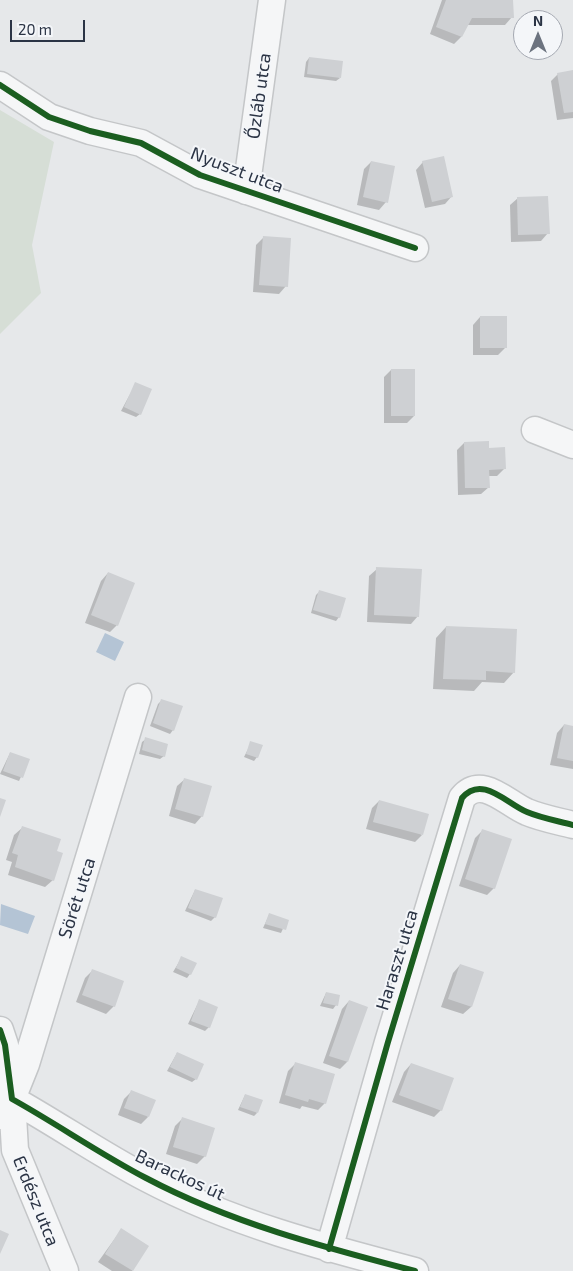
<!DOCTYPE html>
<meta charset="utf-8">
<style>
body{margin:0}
#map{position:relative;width:573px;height:1271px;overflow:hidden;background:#e6e8ea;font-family:"Exo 2",sans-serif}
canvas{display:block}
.north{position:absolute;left:513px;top:10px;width:50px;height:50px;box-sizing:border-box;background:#f4f6f9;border:1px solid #a4a8b1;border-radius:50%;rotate:0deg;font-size:14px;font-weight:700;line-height:20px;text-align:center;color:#2b3445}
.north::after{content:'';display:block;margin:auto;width:18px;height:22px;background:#6c737f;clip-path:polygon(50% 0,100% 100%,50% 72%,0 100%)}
.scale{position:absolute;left:10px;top:20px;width:75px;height:22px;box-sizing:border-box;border:2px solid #2b3445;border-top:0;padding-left:6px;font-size:15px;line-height:18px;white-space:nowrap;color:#2b3445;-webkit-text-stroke:4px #f4f6f9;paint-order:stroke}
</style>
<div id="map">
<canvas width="573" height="1271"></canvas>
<div class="north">N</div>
<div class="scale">20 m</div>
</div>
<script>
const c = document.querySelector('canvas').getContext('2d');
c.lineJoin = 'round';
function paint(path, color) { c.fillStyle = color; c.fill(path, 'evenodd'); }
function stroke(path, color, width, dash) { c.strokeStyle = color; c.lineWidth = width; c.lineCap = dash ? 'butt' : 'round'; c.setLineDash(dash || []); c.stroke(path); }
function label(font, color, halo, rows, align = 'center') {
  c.font = font + ' "Exo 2",sans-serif'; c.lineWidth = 4; c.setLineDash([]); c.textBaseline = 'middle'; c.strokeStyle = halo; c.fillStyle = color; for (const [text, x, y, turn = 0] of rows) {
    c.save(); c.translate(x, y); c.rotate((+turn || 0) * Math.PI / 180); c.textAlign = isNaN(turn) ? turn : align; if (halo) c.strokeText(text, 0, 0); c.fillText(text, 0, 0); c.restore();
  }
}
const green = new Path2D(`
 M 0,110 L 54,142 L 32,245 L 41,293 L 0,334 Z`);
const water = new Path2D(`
 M 105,633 L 124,642 L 115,661 L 96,652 Z
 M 1,904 L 35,916 L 28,934 L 0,925 Z`);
const shadow = new Path2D(`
 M 442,0 L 512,0 L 512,17 L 505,25 L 467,25 L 461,37 L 454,44 L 430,34 Z
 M 309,58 L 340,78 L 336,81 L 304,77 L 306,62 Z
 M 573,72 L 573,118 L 557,120 L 551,81 L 558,74 Z
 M 371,162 L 386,202 L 379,210 L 357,205 L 364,169 Z
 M 423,162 L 452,196 L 445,204 L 425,208 L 416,170 Z
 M 518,198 L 548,233 L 541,241 L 511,242 L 510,205 Z
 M 264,237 L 286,286 L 279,294 L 253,292 L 256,245 Z
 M 480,317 L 505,348 L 498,355 L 473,355 L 473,325 Z
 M 391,370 L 414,416 L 407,423 L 384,423 L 384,377 Z
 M 136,383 L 140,414 L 136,417 L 121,411 Z
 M 464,443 L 488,449 L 504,469 L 497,476 L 488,476 L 489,487 L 481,494 L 458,495 L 457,450 Z
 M 377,569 L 418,616 L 411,624 L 367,622 L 369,576 Z
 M 108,573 L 117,625 L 110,632 L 85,623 L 101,581 Z
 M 320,591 L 339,617 L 336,621 L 311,613 L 316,595 Z
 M 446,627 L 514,672 L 504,683 L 482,682 L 474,691 L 433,689 L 436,638 Z
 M 162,700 L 173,730 L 170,734 L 150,726 L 158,704 Z
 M 564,725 L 573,727 L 573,769 L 550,765 L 557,733 Z
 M 146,739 L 164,756 L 160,759 L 139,754 L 142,742 Z
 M 251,743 L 257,757 L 254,761 L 244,757 Z
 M 10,753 L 29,760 L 19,781 L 0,774 Z
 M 185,779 L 202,816 L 195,824 L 169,816 L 177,786 Z
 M 379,801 L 422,835 L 415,842 L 366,829 L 372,808 Z
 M 22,828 L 55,852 L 53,880 L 45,887 L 8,875 L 12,862 L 6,860 L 14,835 Z
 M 482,831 L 494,888 L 487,895 L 459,886 L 475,838 Z
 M 195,890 L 215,917 L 211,921 L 185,911 Z
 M 269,915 L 287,920 L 281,933 L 263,928 Z
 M 182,957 L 190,974 L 187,978 L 173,972 Z
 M 460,965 L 482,973 L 471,1007 L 463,1014 L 441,1007 L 453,973 Z
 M 93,970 L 114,1006 L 106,1014 L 76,1002 L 85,978 Z
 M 326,993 L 336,1005 L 333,1009 L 320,1006 Z
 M 199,1001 L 209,1027 L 205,1031 L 188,1024 Z
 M 349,1001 L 347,1062 L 340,1069 L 323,1063 L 342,1009 Z
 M 177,1053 L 196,1079 L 192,1082 L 167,1071 Z
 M 295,1064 L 325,1103 L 318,1110 L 302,1106 L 300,1109 L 279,1103 L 288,1071 Z
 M 411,1064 L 441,1110 L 434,1117 L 392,1102 L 404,1072 Z
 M 132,1091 L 148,1117 L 141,1124 L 118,1115 L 124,1099 Z
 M 245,1095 L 257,1113 L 254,1116 L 238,1110 Z
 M 183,1118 L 205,1156 L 197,1164 L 166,1154 L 175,1126 Z
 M 121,1230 L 147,1246 L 132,1271 L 112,1271 L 98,1262 Z`);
const building = new Path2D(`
 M 446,0 L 513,0 L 514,18 L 472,18 L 462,37 L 436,27 Z
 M 309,57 L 343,61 L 341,78 L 307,74 Z
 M 573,70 L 573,112 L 564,113 L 557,73 Z
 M 444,156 L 453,197 L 432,202 L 422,161 Z
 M 371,161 L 395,166 L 388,203 L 363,197 Z
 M 548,196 L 550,234 L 518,235 L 517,197 Z
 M 263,236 L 291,238 L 288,287 L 259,285 Z
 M 480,316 L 507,316 L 507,348 L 480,348 Z
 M 391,369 L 415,369 L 415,416 L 391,416 Z
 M 135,382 L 152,389 L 141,415 L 124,407 Z
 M 489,441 L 489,448 L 505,447 L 506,469 L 489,470 L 490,488 L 465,488 L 464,442 Z
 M 376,567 L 422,569 L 419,617 L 374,615 Z
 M 108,572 L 135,583 L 118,626 L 91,615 Z
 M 319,590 L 346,598 L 340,618 L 313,610 Z
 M 446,626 L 517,629 L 515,673 L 486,671 L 486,680 L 443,679 Z
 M 161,699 L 183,706 L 174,731 L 153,723 Z
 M 564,724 L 573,726 L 573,761 L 557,758 Z
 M 145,737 L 168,744 L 165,757 L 142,750 Z
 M 250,741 L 263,745 L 258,758 L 246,754 Z
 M 10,752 L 30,759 L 23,778 L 3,771 Z
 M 184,778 L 212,786 L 203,817 L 175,809 Z
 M 0,798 L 6,800 L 0,817 Z
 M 379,800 L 429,814 L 423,835 L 373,822 Z
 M 22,826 L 61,839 L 57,851 L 63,853 L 54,881 L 15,867 L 18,855 L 12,853 Z
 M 482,829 L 512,839 L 495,889 L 465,879 Z
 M 195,889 L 223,898 L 216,918 L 188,908 Z
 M 269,913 L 289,920 L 286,930 L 265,924 Z
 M 181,956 L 197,963 L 191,975 L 176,968 Z
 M 460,964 L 484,972 L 472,1007 L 448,999 Z
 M 92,969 L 124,981 L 115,1007 L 82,995 Z
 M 326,992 L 340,995 L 338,1006 L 323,1003 Z
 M 199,999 L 218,1007 L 210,1028 L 191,1021 Z
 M 349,1000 L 368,1007 L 348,1062 L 329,1056 Z
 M 177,1052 L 204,1064 L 197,1080 L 170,1067 Z
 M 295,1062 L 335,1074 L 326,1104 L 309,1099 L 308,1102 L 285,1095 Z
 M 411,1063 L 454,1078 L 442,1111 L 399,1095 Z
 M 131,1090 L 156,1100 L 149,1117 L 124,1108 Z
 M 245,1094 L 263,1100 L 258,1113 L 240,1107 Z
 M 182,1117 L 215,1128 L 206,1157 L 173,1147 Z
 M 121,1228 L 149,1246 L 133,1271 L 105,1254 Z
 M 0,1230 L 9,1234 L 0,1254 Z`);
const street = new Path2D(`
 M 0,85 L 49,117 L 90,131 L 141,143 L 200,175 L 415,248
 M 246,191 L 272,0
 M 535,430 L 573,445
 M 0,1030 L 5,1045 L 12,1099 C 57,1124 100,1154 146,1178 C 231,1223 323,1247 415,1271
 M 12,1099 L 15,1150 L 65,1271
 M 0,1116 L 12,1099 L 26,1064 L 138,697
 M 329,1249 L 388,1042 L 462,798 C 482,774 507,804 527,812 C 541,818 558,821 573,825`);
const cycleway = new Path2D(`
 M 0,85 L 49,117 L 90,131 L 141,143 L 200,175 L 415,248
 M 0,1030 L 5,1045 L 12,1099 C 57,1124 100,1154 146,1178 C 231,1223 323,1247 415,1271
 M 329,1249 L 388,1042 L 462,798 C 482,774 507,804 527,812 C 541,818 558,821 573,825`);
const streetNames = [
 ["Őzláb utca",259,96,-82],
 ["Nyuszt utca",237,170,21],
 ["Sörét utca",77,898,-72],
 ["Haraszt utca",397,960,-73],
 ["Barackos út",180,1175,25],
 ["Erdész utca",36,1201,68]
];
paint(green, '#d6ded6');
paint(water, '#b4c4d5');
paint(shadow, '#0003');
paint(building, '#ced0d3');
stroke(street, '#c4c6c8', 29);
stroke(street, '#f5f6f7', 26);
stroke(cycleway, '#1b5e20', 6);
label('18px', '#2b3445', '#f4f6f9', streetNames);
</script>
